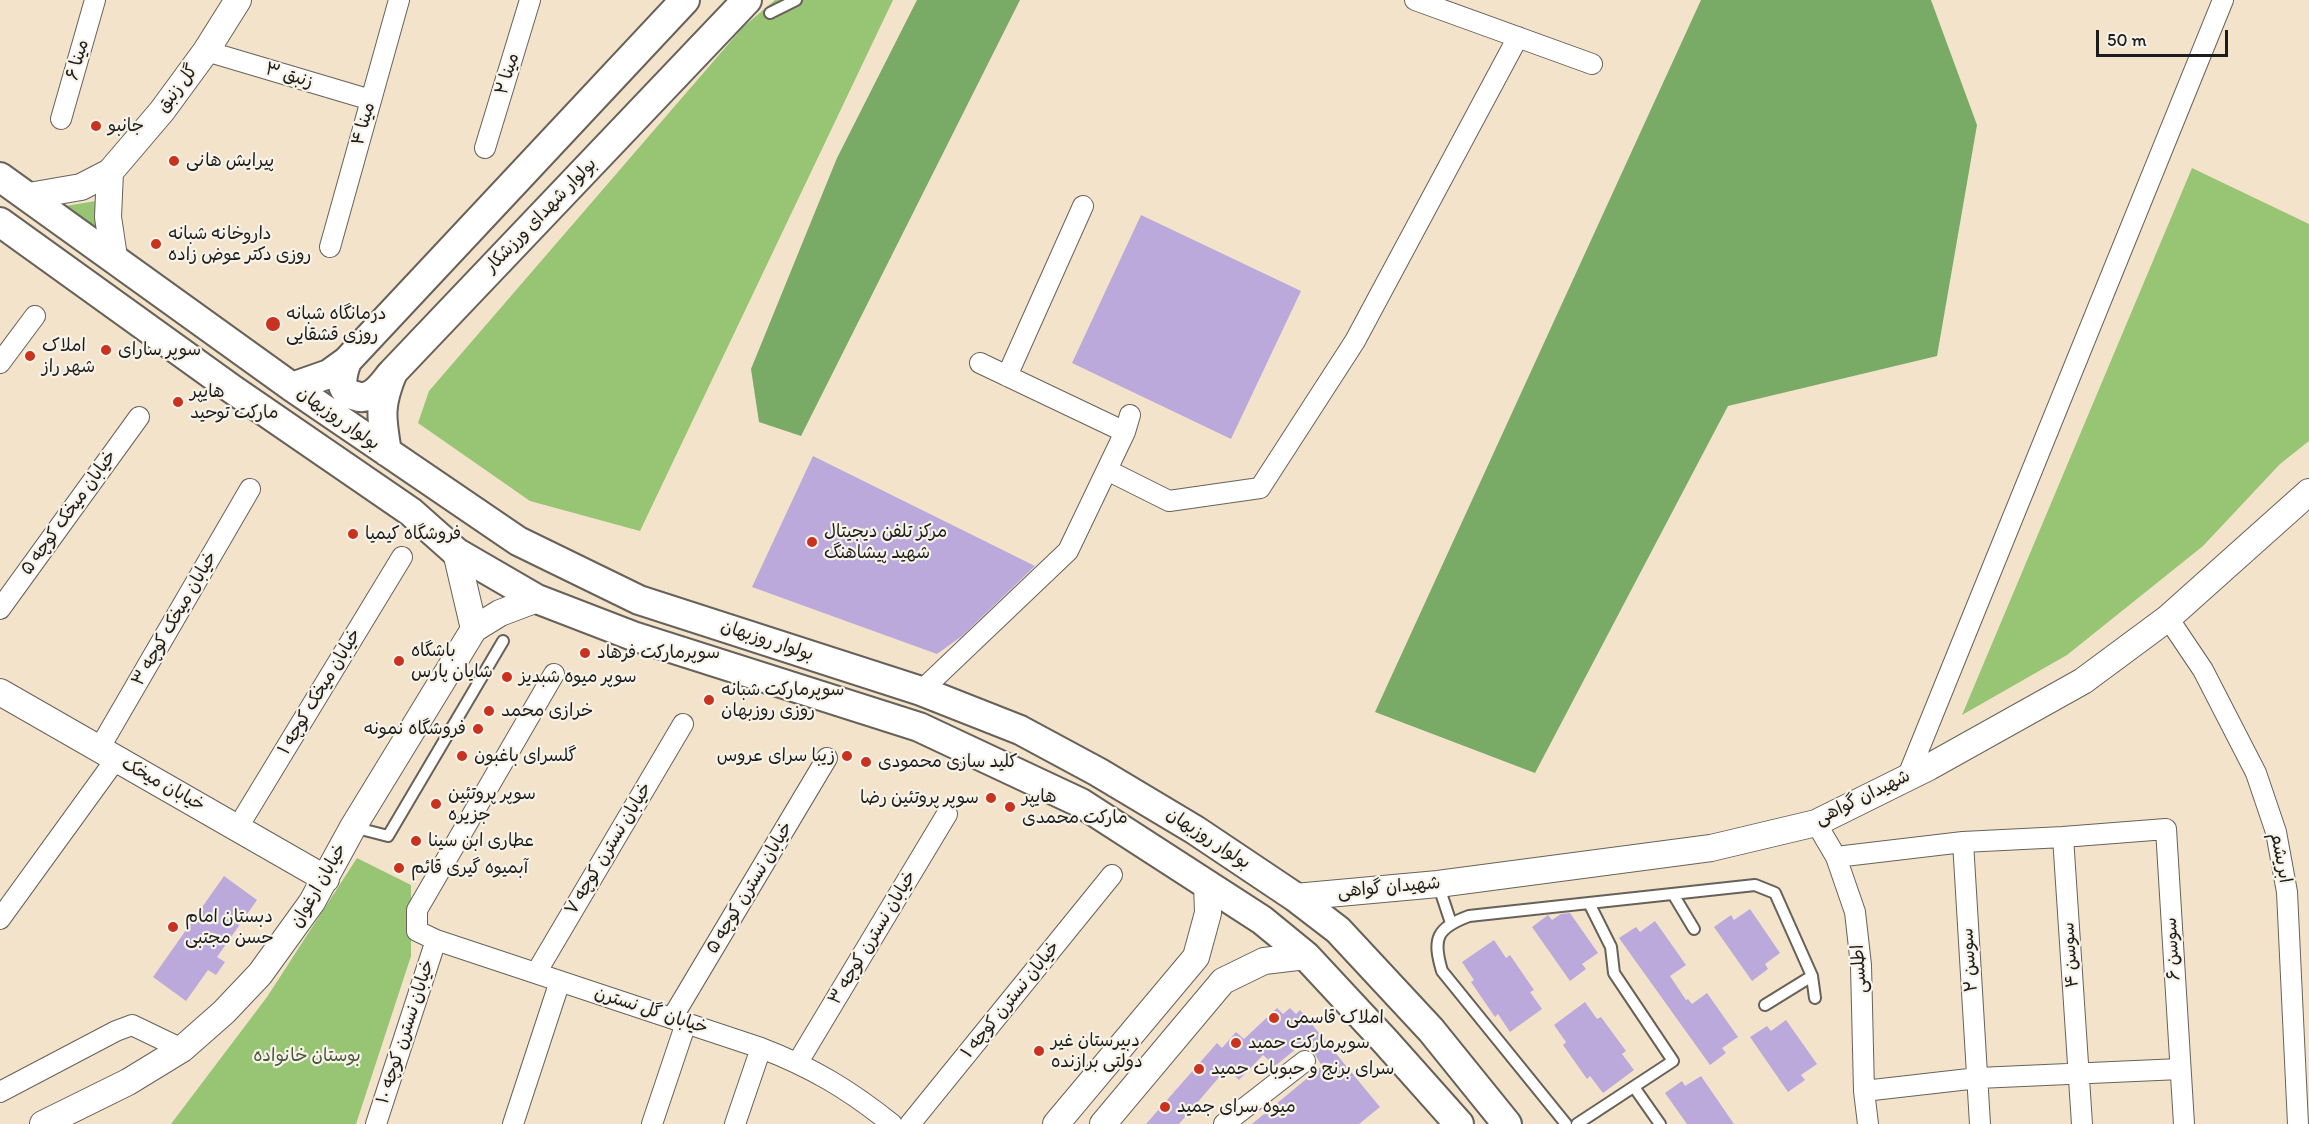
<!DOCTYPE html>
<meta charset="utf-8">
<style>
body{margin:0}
#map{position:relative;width:2309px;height:1124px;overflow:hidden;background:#f3e3cb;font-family:Itim,sans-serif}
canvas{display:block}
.scale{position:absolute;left:2096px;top:30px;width:132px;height:27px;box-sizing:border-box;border:3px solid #1c1c1c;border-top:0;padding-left:8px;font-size:18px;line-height:21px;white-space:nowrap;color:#1c1c1c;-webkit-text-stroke:4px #f7f3e8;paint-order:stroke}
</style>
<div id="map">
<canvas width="2309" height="1124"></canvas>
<div class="scale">50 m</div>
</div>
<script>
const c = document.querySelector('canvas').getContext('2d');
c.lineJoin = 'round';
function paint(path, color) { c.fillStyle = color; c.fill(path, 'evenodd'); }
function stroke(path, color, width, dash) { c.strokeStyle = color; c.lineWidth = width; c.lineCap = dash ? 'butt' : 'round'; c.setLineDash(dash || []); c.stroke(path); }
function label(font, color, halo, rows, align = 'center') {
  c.font = font + ' Itim,"Playpen Sans Arabic",sans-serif'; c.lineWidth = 4.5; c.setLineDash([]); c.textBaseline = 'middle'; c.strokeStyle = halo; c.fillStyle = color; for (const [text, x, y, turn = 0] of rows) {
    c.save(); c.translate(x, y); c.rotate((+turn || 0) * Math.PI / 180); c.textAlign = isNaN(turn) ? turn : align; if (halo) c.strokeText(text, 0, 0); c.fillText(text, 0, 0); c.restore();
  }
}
const green = new Path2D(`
 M 775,0 L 893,0 L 640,531 L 530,501 L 418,423 L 429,391 L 743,27 Z
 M 2192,168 L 2309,224 L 2309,441 L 2280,464 L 2203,546 L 2067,655 L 1962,715 Z
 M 96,201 L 97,236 L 53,208 Z
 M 357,858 L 411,885 L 411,956 L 356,1124 L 171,1124 L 267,997 Z`);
const forest = new Path2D(`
 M 917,0 L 1020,0 L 801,436 L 759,422 L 751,369 L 837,158 Z
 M 1701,0 L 1931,0 L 1977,125 L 1937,356 L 1728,406 L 1535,773 L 1375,712 Z`);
const building = new Path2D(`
 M 1141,215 L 1301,291 L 1231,439 L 1072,363 Z
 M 813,456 L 1035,566 L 962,636 L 937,654 L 752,587 Z
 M 224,876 L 257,900 L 217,957 L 225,962 L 216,975 L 208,970 L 186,1001 L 153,977 Z
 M 1750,909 L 1780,953 L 1765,964 L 1768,969 L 1752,981 L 1714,927 L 1731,915 L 1734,920 Z
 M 1570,913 L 1598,953 L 1582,964 L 1586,969 L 1570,981 L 1532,927 L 1548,915 L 1552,920 L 1561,914 Z
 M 1655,921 L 1686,965 L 1670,976 L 1686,1000 L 1688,999 L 1692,1004 L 1707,993 L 1738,1037 L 1722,1048 L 1726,1053 L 1710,1065 L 1619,938 L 1636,927 L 1640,932 Z
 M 1494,940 L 1506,958 L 1510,955 L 1534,990 L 1530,992 L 1542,1009 L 1510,1032 L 1498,1014 L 1495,1017 L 1471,982 L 1474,980 L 1462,962 Z
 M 1585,1002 L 1597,1019 L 1601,1017 L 1626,1051 L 1622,1054 L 1634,1070 L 1603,1093 L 1590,1076 L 1587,1079 L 1563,1045 L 1566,1042 L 1554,1025 Z
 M 1277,1008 L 1283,1014 L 1290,1008 L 1296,1014 L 1300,1010 L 1380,1107 L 1359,1124 L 1252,1124 L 1322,1066 L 1314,1053 L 1302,1044 L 1275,1066 L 1263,1055 L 1239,1080 L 1227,1068 L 1179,1124 L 1146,1124 L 1217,1043 L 1222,1048 L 1236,1032 L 1244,1039 Z
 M 1786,1020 L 1817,1064 L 1801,1075 L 1805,1080 L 1788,1092 L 1750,1037 L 1767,1026 L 1771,1031 Z
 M 1701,1076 L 1734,1124 L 1687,1124 L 1665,1093 L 1682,1081 L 1685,1086 Z`);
const service = new Path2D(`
 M 770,13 L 796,0
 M 353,827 L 388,836 L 503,641
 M 1438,884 L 1451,923
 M 1673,894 L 1694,929
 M 1765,1005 L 1812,976
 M 1634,1087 L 1660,1124
 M 1566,1124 L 1442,971 C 1432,938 1437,928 1469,916 L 1755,885 L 1775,893 L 1812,976 L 1815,998
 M 1577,1124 L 1673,1061 L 1614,973 L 1611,947 L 1589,903`);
const minor = new Path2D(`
 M 1415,0 L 1592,64
 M 206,51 L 371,100
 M 61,119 L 95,0
 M 485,148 L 530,0
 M 330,247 L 399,0
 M 0,363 L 35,316
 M 980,363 L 1125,432
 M 1007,376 L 1083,206
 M 1107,470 L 1169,501 L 1260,488 L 1355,341 L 1518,37
 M 0,609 L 139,417
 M 2168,618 L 2203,670 L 2256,773 L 2276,832 L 2287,892 L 2298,1124
 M 554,674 L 417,910 L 417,931 L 436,940 L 761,1048 C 813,1068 848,1089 892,1124
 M 921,691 L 1068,551 L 1125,432 L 1130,415
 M 99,749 L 250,489
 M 1907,778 L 2223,0
 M 1816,823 L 1836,857 L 1855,912 L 1861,965 L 1864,1091 L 1868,1124
 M 238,827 L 402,557
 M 2063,837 L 2082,1124
 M 1963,842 L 1980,1124
 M 1836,857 L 1963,842 L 2063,837 L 2166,829 L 2184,1124
 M 0,919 L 116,759
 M 536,973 L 683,724
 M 672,1018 L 827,758
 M 798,1062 L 947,814
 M 1864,1091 L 1978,1078 L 2180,1069
 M 0,1092 L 116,1031 L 132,1025 L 182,1049
 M 376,1124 L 436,940
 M 513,1124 L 560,981
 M 652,1124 L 686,1023
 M 735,1124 L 761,1048
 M 910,1124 L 1112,875
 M 1224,1124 L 1305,1061`);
const tertiary = new Path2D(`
 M 110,172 L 108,217 L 114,257
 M 29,196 L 81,187 L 110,172 L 162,111 L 206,51 L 238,0
 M 456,552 L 474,629
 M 0,692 L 326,879
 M 1295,897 L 1438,884 L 1711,848 L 1816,823 L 1929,767 L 2083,681 L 2168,618 L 2309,492
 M 43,1124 L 128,1082 L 182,1049 L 224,1012 L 260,974 L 312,902 L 353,827 L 474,629 L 500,613 L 537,599
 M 1056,1124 L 1196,957 L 1208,913 L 1207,884
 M 1103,1124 L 1223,981 L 1264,961 L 1306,956`);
const secondary = new Path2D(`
 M 0,177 L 292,387 L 518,541 L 639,600 L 921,691 L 1020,730 L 1098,772 L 1195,830 L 1295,897 L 1338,930 L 1431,1030 L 1507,1124
 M 0,222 L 232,389 L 411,512 L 456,552 L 537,599 L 633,636 L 919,727 L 1081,803 L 1262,920 L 1306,956 L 1386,1042 L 1459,1124
 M 347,361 C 342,375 337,392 356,396 C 361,398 366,397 370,395 C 379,391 385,381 391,374
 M 292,387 L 329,374 L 347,361 L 685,0
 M 387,452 C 381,417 379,405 393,372 L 747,0`);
const markers = [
 [96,126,6,"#c8321e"],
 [174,161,6,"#c8321e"],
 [156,244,6,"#c8321e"],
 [273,324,8,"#c8321e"],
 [106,350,6,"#c8321e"],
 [30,356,6,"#c8321e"],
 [178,402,6,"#c8321e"],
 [353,534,6,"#c8321e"],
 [812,542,6,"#c8321e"],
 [585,653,6,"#c8321e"],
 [399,661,6,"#c8321e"],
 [507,677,6,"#c8321e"],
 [709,700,6,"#c8321e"],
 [489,711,6,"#c8321e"],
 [478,729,6,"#c8321e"],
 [462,756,6,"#c8321e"],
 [847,756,6,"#c8321e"],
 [866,762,6,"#c8321e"],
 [991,798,6,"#c8321e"],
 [436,804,6,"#c8321e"],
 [1010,807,6,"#c8321e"],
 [416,841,6,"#c8321e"],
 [399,868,6,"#c8321e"],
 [173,927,6,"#c8321e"],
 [1274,1018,6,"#c8321e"],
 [1236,1043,6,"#c8321e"],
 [1039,1051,6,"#c8321e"],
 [1199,1069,6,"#c8321e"],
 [1165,1107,6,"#c8321e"]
];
const streetNames = [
 ["مینا ۶",78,60,-74],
 ["مینا ۲",508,74,-73],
 ["زنبق ۳",289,76,17],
 ["گل زنبق",178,89,-53],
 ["مینا ۴",364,124,-74],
 ["بولوار شهدای ورزشکار",541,216,-46],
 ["بولوار روزبهان",338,419,35],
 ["خیابان میخک کوچه ۵",69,513,-54],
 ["خیابان میخک کوچه ۳",175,619,-60],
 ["بولوار روزبهان",767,641,18],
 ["خیابان میخک کوچه ۱",320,692,-59],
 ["خیابان میخک",163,785,29],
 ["شهیدان گواهی",1863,798,-26],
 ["بولوار روزبهان",1208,839,33],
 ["خیابان نسترن کوچه ۷",609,849,-59],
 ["ابریشم",2280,858,79],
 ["خیابان ارغوان",319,886,-60],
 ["خیابان نسترن کوچه ۵",750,888,-59],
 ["شهیدان گواهی",1389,888,-5],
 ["خیابان نسترن کوچه ۳",873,938,-59],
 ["سوسن ۶",2173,949,-93],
 ["سوسن ۴",2071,955,-94],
 ["سوسن ۲",1970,960,-94],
 ["اطلسی",1860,969,-94],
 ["خیابان نسترن کوچه ۱",1011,1000,-51],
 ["خیابان گل نسترن",651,1011,18],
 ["خیابان نسترن کوچه ۱۰",406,1032,-72]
];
const poiNames = [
 ["جانبو",108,126],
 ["پیرایش هانی",186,161],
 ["داروخانه شبانه",168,234],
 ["روزی دکتر عوض زاده",168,255],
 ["درمانگاه شبانه",286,314],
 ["روزی قشقایی",286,335],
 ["املاک",42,346],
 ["شهر راز",42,367],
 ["سوپر سارای",118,350],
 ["هایپر",190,392],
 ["مارکت توحید",190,413],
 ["مرکز تلفن دیجیتال",824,532],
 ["شهید پیشاهنگ",824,553],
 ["فروشگاه کیمیا",365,534],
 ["باشگاه",411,651],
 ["شایان پارس",411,672],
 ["سوپرمارکت فرهاد",597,653],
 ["سوپر میوه شبدیز",519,677],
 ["سوپرمارکت شبانه",721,690],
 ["روزی روزبهان",721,711],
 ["خرازی محمد",501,711],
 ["فروشگاه نمونه",466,729,"right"],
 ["گلسرای باغبون",474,756],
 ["زیبا سرای عروس",835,756,"right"],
 ["کلید سازی محمودی",878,762],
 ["سوپر پروتئین",448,794],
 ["جزیره",448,815],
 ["هایپر",1022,797],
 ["مارکت محمدی",1022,818],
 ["سوپر پروتئین رضا",979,798,"right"],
 ["عطاری ابن سینا",428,841],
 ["آبمیوه گیری قائم",411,868],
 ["دبستان امام",185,917],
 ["حسن مجتبی",185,938],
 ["املاک قاسمی",1286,1018],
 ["دبیرستان غیر",1051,1041],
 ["دولتی برازنده",1051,1062],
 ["سوپرمارکت حمید",1248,1043],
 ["سرای برنج و حبوبات حمید",1211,1069],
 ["میوه سرای جمید",1177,1107]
];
const parkNames = [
 ["بوستان خانواده",307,1056]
];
paint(green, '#97c574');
paint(forest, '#79aa66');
paint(building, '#bba9db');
stroke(service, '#676259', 14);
stroke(minor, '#676259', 22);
stroke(tertiary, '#676259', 28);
stroke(secondary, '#676259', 32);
stroke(service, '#fff', 10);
stroke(minor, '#fff', 20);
stroke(tertiary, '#fff', 26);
stroke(secondary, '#fff', 28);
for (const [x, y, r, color] of markers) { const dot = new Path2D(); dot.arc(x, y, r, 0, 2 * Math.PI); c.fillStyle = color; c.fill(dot); stroke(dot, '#f7f3e8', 2); }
label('18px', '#1c1c1c', '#f7f3e8', streetNames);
label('18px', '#1c1c1c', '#f7f3e8', poiNames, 'left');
label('18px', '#47573b', '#f7f3e8', parkNames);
</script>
